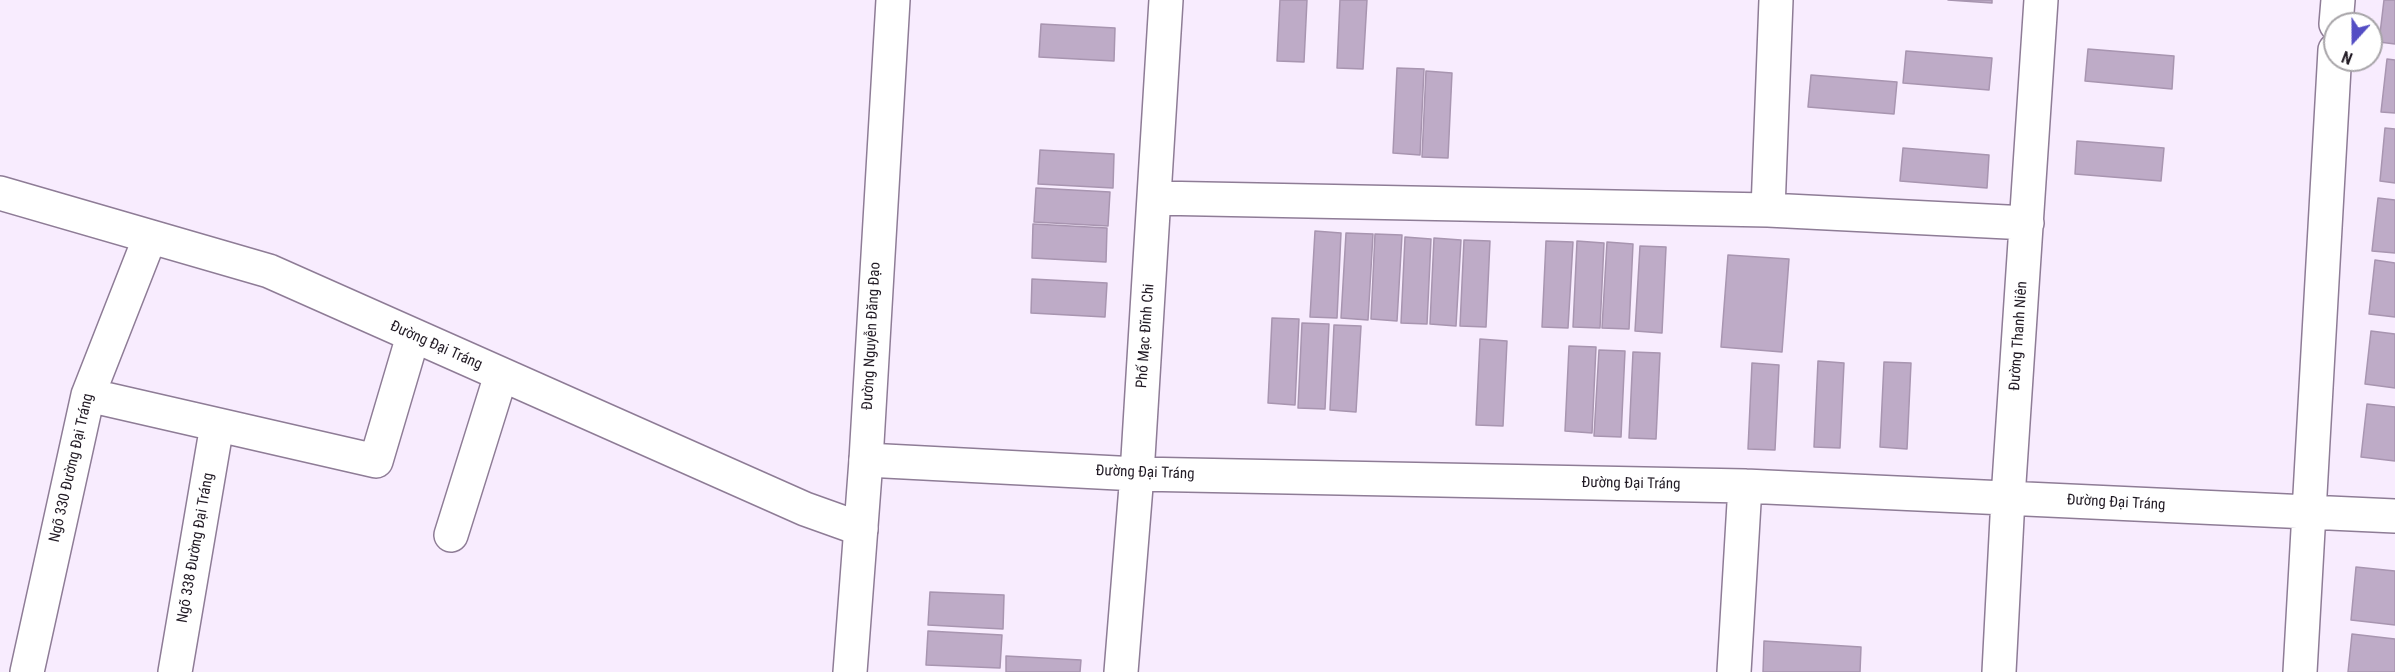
<!DOCTYPE html>
<meta charset="utf-8">
<style>
body{margin:0}
#map{position:relative;width:2395px;height:672px;overflow:hidden;background:#f8ecfe;font-family:"Roboto Condensed",sans-serif}
canvas{display:block}
.north{position:absolute;left:2323px;top:12px;width:60px;height:60px;box-sizing:border-box;background:#fff;border:2px solid #a7a4a8;border-radius:50%;rotate:201deg;font-size:16px;font-weight:700;line-height:24px;text-align:center;color:#221b25}
.north::after{content:'';display:block;margin:auto;width:21px;height:27px;background:#534dc4;clip-path:polygon(50% 0,100% 100%,50% 72%,0 100%)}
</style>
<div id="map">
<canvas width="2395" height="672"></canvas>
<div class="north">N</div>
</div>
<script>
const c = document.querySelector('canvas').getContext('2d');
c.lineJoin = 'round';
function paint(path, color) { c.fillStyle = color; c.fill(path, 'evenodd'); }
function stroke(path, color, width, dash) { c.strokeStyle = color; c.lineWidth = width; c.lineCap = dash ? 'butt' : 'round'; c.setLineDash(dash || []); c.stroke(path); }
function label(font, color, halo, rows, align = 'center') {
  c.font = font + ' "Roboto Condensed",sans-serif'; c.lineWidth = 4.5; c.setLineDash([]); c.textBaseline = 'middle'; c.strokeStyle = halo; c.fillStyle = color; for (const [text, x, y, turn = 0] of rows) {
    c.save(); c.translate(x, y); c.rotate((+turn || 0) * Math.PI / 180); c.textAlign = isNaN(turn) ? turn : align; if (halo) c.strokeText(text, 0, 0); c.fillText(text, 0, 0); c.restore();
  }
}
const building = new Path2D(`
 M 1280,0 L 1307,0 L 1304,62 L 1277,61 Z
 M 1340,0 L 1367,0 L 1363,69 L 1337,68 Z
 M 1948,0 L 1992,0 L 1992,3 Z
 M 2384,0 L 2395,0 L 2395,44 L 2379,42 Z
 M 1041,24 L 1115,28 L 1114,61 L 1039,57 Z
 M 2088,49 L 2174,56 L 2172,89 L 2085,81 Z
 M 1906,51 L 1992,58 L 1989,90 L 1903,83 Z
 M 2387,59 L 2395,60 L 2395,113 L 2381,112 Z
 M 1397,68 L 1424,69 L 1420,155 L 1393,153 Z
 M 1426,71 L 1452,73 L 1448,158 L 1422,157 Z
 M 1811,75 L 1897,82 L 1894,114 L 1808,107 Z
 M 2385,128 L 2395,129 L 2395,183 L 2380,181 Z
 M 2077,141 L 2164,148 L 2161,181 L 2075,174 Z
 M 1903,148 L 1989,155 L 1987,188 L 1900,181 Z
 M 1040,150 L 1114,154 L 1113,188 L 1038,184 Z
 M 1036,188 L 1110,192 L 1108,226 L 1034,222 Z
 M 2378,198 L 2395,200 L 2395,253 L 2372,251 Z
 M 1033,224 L 1107,228 L 1106,262 L 1032,258 Z
 M 1315,231 L 1341,233 L 1337,318 L 1310,317 Z
 M 1346,233 L 1373,234 L 1368,320 L 1341,318 Z
 M 1375,234 L 1402,235 L 1397,321 L 1371,319 Z
 M 1405,237 L 1431,239 L 1427,324 L 1401,323 Z
 M 1434,238 L 1461,240 L 1456,326 L 1430,324 Z
 M 1464,240 L 1490,241 L 1486,327 L 1460,326 Z
 M 1546,241 L 1573,242 L 1568,328 L 1542,327 Z
 M 1577,241 L 1604,243 L 1600,328 L 1573,327 Z
 M 1607,242 L 1633,244 L 1629,329 L 1602,328 Z
 M 1640,246 L 1666,247 L 1662,333 L 1635,331 Z
 M 1728,255 L 1789,259 L 1782,352 L 1721,347 Z
 M 2375,260 L 2395,263 L 2395,317 L 2369,314 Z
 M 1032,279 L 1107,283 L 1105,317 L 1031,313 Z
 M 1272,318 L 1299,319 L 1295,405 L 1268,403 Z
 M 1302,323 L 1329,324 L 1325,409 L 1298,408 Z
 M 1334,325 L 1361,326 L 1356,412 L 1330,410 Z
 M 2371,331 L 2395,334 L 2395,388 L 2365,384 Z
 M 1480,339 L 1507,341 L 1503,426 L 1476,425 Z
 M 1569,346 L 1596,347 L 1592,433 L 1565,431 Z
 M 1599,350 L 1625,351 L 1621,437 L 1594,436 Z
 M 1633,352 L 1660,353 L 1656,439 L 1629,438 Z
 M 1818,361 L 1844,363 L 1840,448 L 1814,447 Z
 M 1884,362 L 1911,363 L 1907,449 L 1880,447 Z
 M 1752,363 L 1779,365 L 1775,450 L 1748,449 Z
 M 2367,404 L 2395,407 L 2395,461 L 2361,457 Z
 M 2356,567 L 2395,571 L 2395,625 L 2351,620 Z
 M 930,592 L 1004,595 L 1003,629 L 928,625 Z
 M 928,631 L 1002,635 L 1000,668 L 926,665 Z
 M 2352,634 L 2395,639 L 2395,672 L 2348,672 Z
 M 1764,641 L 1861,647 L 1860,672 L 1763,672 Z
 M 1006,656 L 1081,660 L 1080,672 L 1006,672 Z`);
const minor = new Path2D(`
 M 2336,24 L 2338,0
 M 0,193 L 269,271 L 805,509 L 861,529
 M 1155,198 L 1768,210 L 2027,223
 M 1768,210 L 1776,0
 M 88,395 L 376,461 L 413,336
 M 866,460 L 1137,474 L 1745,486 L 2395,516
 M 451,535 L 501,375
 M 27,672 L 88,395 L 150,237
 M 175,672 L 217,425
 M 1121,672 L 1137,474 L 1166,0
 M 1734,672 L 1745,486
 M 1999,672 L 2008,498 L 2041,0
 M 2300,672 L 2335,50`);
const secondary = new Path2D(`
 M 850,672 L 866,460 L 893,0`);
const streetNames = [
 ["Đường Nguyễn Đăng Đạo",872,336,-87],
 ["Phố Mạc Đĩnh Chi",1146,336,-86],
 ["Đường Thanh Niên",2019,336,-86],
 ["Đường Đại Tráng",436,346,24],
 ["Ngõ 330 Đường Đại Tráng",72,468,-77],
 ["Đường Đại Tráng",1145,473,2],
 ["Đường Đại Tráng",1631,484,1],
 ["Đường Đại Tráng",2116,503,3],
 ["Ngõ 338 Đường Đại Tráng",196,548,-80]
];
paint(building, '#beabc7');
stroke(building, '#a895b0', 1.5);
stroke(minor, '#8e7c96', 36);
stroke(secondary, '#8e7c96', 36);
stroke(minor, '#fff', 33);
stroke(secondary, '#fff', 33);
label('15px', '#221b25', '#fff', streetNames);
</script>
